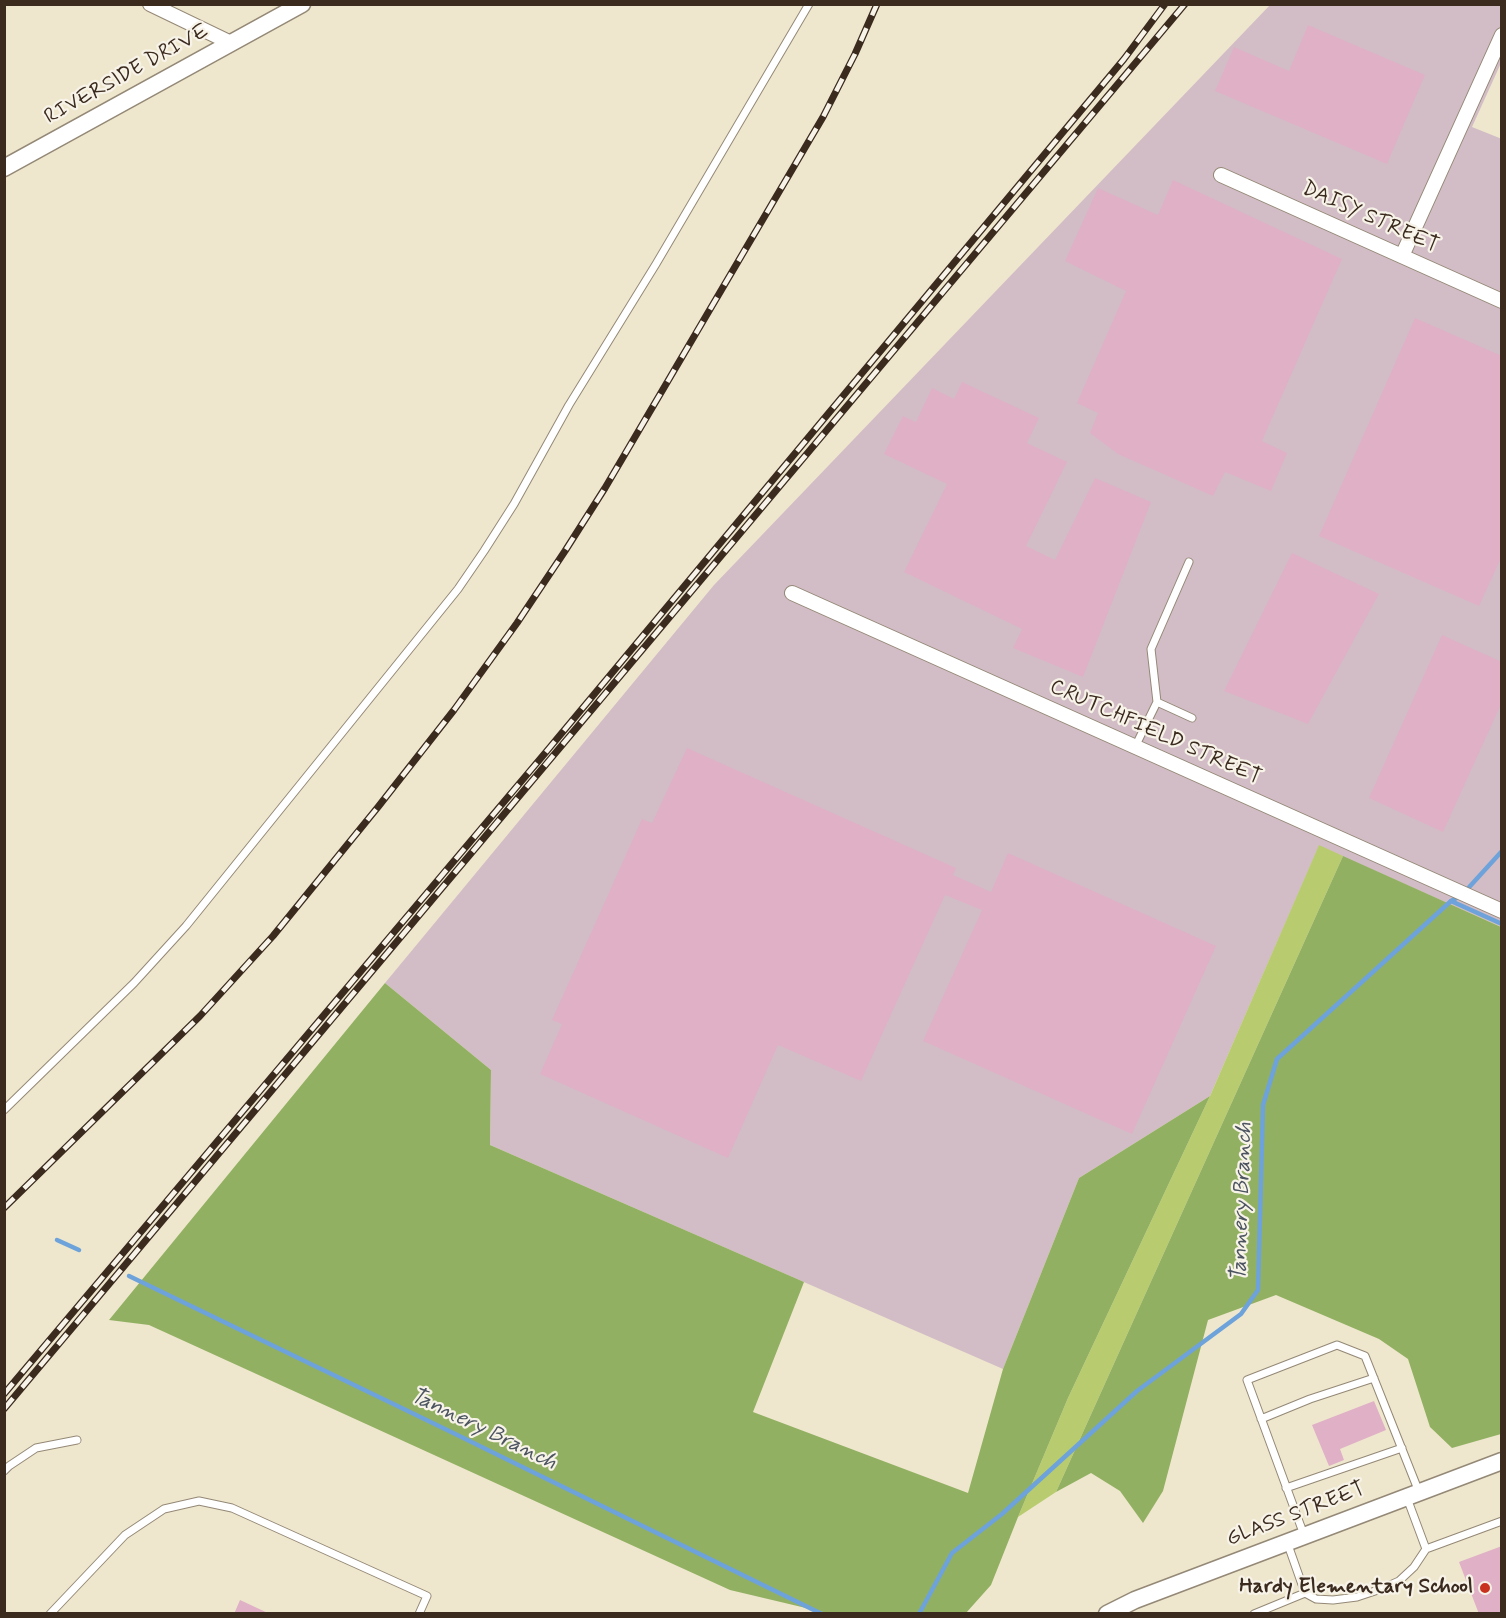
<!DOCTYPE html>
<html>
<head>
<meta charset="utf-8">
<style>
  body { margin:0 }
  #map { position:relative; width:1506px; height:1618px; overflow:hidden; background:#eee7cd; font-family:Mynerve,sans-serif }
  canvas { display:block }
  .frame { position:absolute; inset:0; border:6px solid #3b2a1e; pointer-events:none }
</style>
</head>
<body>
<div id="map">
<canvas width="1506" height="1618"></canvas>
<div class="frame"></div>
</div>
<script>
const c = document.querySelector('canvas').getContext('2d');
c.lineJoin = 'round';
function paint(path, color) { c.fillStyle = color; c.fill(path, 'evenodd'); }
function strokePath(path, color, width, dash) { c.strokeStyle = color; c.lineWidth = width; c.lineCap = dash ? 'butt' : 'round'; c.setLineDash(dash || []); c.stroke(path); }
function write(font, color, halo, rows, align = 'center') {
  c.font = font + ' Mynerve,sans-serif'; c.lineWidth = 4.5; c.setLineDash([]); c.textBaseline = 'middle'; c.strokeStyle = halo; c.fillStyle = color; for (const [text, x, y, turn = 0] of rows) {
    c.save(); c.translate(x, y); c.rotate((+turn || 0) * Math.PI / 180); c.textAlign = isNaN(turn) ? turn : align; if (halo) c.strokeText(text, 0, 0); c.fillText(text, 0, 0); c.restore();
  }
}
const industrial = new Path2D(`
  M1270,5H1501V63L1472,127L1502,139L1501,927L1319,846L1210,1096L1079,1178L1003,1369L490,1145L491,1070L385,983L714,585Z`);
const green = new Path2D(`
  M1319,845L1343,856L1056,1492L1018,1517L1068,1398L1210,1096Z`);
const forest = new Path2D(`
  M1343,856L1501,927V1434L1452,1448L1430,1427L1408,1359L1379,1339L1276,1295L1208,1320L1163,1491L1143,1523L1120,1491L1091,1473L1056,1492Z
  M385,983L491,1070L490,1145L804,1282L753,1412L968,1493L1003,1369L1079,1178L1210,1096L1068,1398L1018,1517L991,1585L966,1613H827L730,1590L149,1325L109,1320Z`);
const stream = new Path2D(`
  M1451,901L1502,924
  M57,1240L79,1250
  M129,1276L445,1429L822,1614
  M919,1614L952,1553L1002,1514L1137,1391L1241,1314L1258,1290L1263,1105L1277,1059L1451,901L1462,895L1502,851`);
const building = new Path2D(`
  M1308,25L1425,75L1387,164L1215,91L1234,47L1289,71Z
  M1173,180L1342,259L1262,441L1287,453L1271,491L1225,472L1213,496L1118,454L1090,433L1098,413L1077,403L1126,291L1065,261L1098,188L1158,215Z
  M1415,318L1502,356V556L1479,606L1319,536Z
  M962,382L1039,418L1027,443L1067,462L1026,546L1055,560L1095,478L1151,502L1083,677L1013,648L1022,629L904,572L947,484L884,454L903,416L916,422L932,388L954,399Z
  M1292,553L1379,594L1308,724L1224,691Z
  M1442,635L1502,662V702L1443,832L1369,798Z
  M687,748L956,868L953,875L991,892L1008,853L1216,946L1132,1134L923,1041L982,910L945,895L861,1081L778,1045L728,1158L540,1074L562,1024L552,1020L642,819L652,823Z
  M1374,1401L1386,1430L1340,1449L1344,1460L1329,1466L1312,1425Z
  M1502,1546V1614H1479L1459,1562Z
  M240,1600L270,1614H234Z`);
const service = new Path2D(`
  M1157,702L1151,649L1189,562
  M1135,747L1157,702L1192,718
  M4,1110L134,983L186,926L458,589L484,551L514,504L569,405L656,264L809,4
  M1261,1419L1310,1399L1374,1378
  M4,1471L9,1466L36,1448L77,1440
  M1286,1488L1402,1448
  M1407,1498L1426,1549
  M1304,1535L1247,1380L1337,1345L1365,1356L1419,1492
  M1287,1542L1305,1593
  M50,1614L125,1535L164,1509L199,1501L232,1508L427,1596L419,1614
  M1254,1614L1305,1593L1316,1599L1333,1600L1357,1597L1381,1589L1399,1581L1414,1567L1426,1549L1502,1521`);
const minor = new Path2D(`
  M150,4L231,43
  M1221,175L1502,301
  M1402,256L1502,35
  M792,593L1502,911`);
const tertiary = new Path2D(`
  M4,168L302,4
  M1107,1614L1135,1600L1502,1461`);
const rail = new Path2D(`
  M4,1208L200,1016L273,936L378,807L454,710L517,623L565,551L605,488L823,117L855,54L877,4
  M4,1394L546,752L1124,59L1165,4
  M4,1409L1185,4`);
const markers = [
  [1485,1588,6,"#c8321e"]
];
const streetNames = [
  ["RIVERSIDE DRIVE",127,75,-29],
  ["DAISY STREET",1370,218,24],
  ["CRUTCHFIELD STREET",1155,733,24],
  ["GLASS STREET",1296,1515,-21]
];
const poiNames = [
  ["Hardy Elementary School",1473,1588]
];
const waterNames = [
  ["Tannery Branch",1243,1202,-88],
  ["Tannery Branch",483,1430,26]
];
paint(industrial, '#d2bdc6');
paint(green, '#b8cc6f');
paint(forest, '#92b062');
strokePath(stream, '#6da3da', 4.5);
paint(building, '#dfb0c6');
strokePath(service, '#948876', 9);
strokePath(minor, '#948876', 16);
strokePath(tertiary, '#948876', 19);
strokePath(service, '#fff', 7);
strokePath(minor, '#fff', 14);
strokePath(tertiary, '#fff', 16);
strokePath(rail, '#3b2a1e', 7);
strokePath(rail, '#f7f3e8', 4.5, [14]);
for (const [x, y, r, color] of markers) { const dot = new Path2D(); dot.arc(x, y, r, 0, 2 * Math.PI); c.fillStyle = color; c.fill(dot); strokePath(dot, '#f7f3e8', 2); }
write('21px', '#3b2a1e', '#f7f3e8', streetNames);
write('bold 21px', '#3b2a1e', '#f7f3e8', poiNames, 'right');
write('italic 22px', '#4c5460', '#f7f3e8', waterNames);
</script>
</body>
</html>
